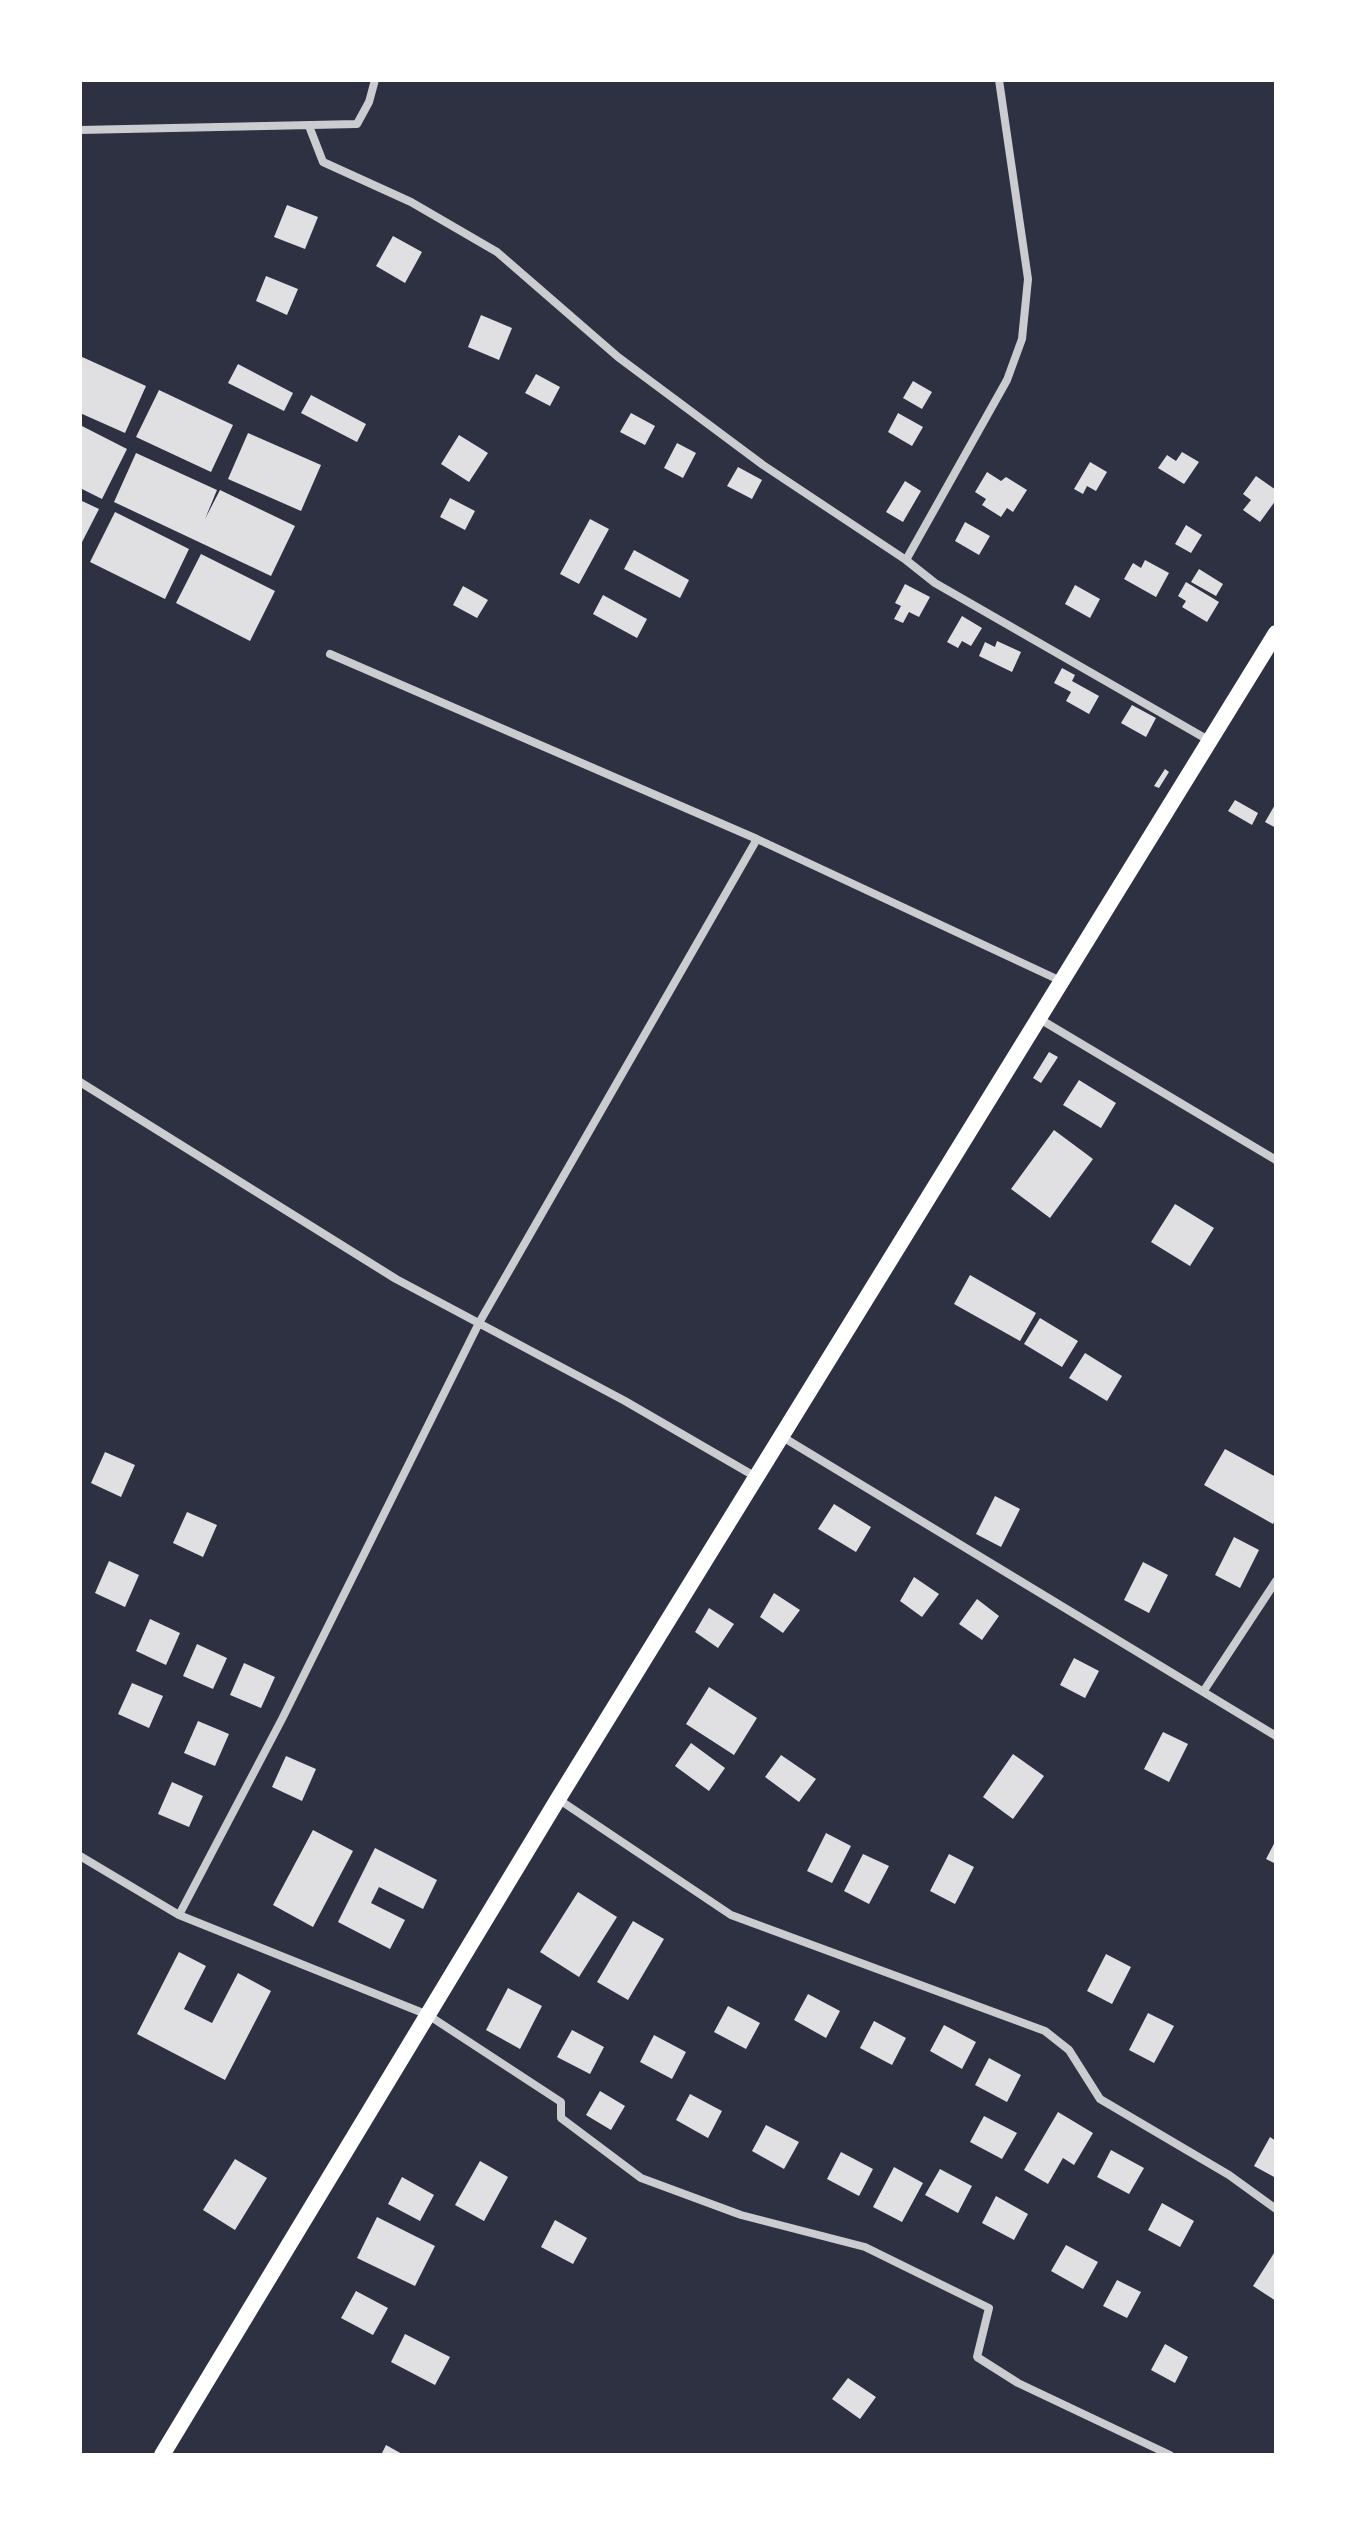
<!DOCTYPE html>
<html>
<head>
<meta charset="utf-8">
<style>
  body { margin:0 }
  #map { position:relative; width:1356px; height:2535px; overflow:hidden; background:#2d3142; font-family:Cabin,sans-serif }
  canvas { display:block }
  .frame { position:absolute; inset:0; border:82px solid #fff; pointer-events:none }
</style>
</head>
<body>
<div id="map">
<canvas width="1356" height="2535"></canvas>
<div class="frame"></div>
</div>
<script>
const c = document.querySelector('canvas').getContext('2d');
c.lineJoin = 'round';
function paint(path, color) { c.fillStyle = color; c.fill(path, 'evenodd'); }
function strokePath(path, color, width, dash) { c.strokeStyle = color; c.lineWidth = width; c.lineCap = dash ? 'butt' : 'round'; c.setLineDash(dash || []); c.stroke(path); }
const building = new Path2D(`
  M287,205L318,217L305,249L274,237Z
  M393,236L422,252L405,283L376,266Z
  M266,276L298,289L287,315L256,301Z
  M481,315L512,328L499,360L468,347Z
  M80,356L146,386L125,433L80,413Z
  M238,364L293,393L284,411L228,383Z
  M536,374L560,387L550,406L525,393Z
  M913,381L932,392L922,409L903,398Z
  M159,390L233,425L211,472L136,437Z
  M311,395L366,424L357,442L301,413Z
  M631,413L655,426L645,445L620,432Z
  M898,413L923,427L912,446L888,432Z
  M80,425L127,449L102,499L80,488Z
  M248,433L321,465L301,511L228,479Z
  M459,435L488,453L469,482L441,464Z
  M677,443L696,453L683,478L664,468Z
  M1182,452L1199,462L1184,484L1158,468L1167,455L1176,461Z
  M136,453L217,490L205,519L220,490L295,526L271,576L114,502Z
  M1090,462L1107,472L1096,491L1087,486L1083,494L1074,489Z
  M738,467L762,480L752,499L727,486Z
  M987,472L1001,481L1006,477L1027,490L1013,512L1007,508L1001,517L982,505L986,499L975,492Z
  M1256,476L1276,490V500L1260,522L1243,510L1251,500L1243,494Z
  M905,481L921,491L903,522L886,512Z
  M450,498L475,511L465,530L440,517Z
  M80,500L99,509L80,546Z
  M115,512L189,549L165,599L90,562Z
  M590,519L609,529L579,584L560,574Z
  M965,522L990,536L979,555L955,541Z
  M1186,525L1202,535L1191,553L1175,544Z
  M634,550L689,580L680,598L624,569Z
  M201,554L275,591L250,641L176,603Z
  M1145,560L1169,573L1156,597L1124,579L1133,563L1141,568Z
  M1199,569L1223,584L1216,596L1191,582Z
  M1186,582L1219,602L1207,622L1182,607L1186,601L1178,596Z
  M905,584L930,597L919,617L909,612L903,623L894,619L901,606L895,603Z
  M1075,585L1100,599L1090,618L1065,604Z
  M463,586L488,600L477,618L453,605Z
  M603,595L647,619L637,638L593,614Z
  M962,616L982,628L971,646L962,641L958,648L947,642Z
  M997,641L1021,652L1012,672L979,656L985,642L995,647Z
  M1062,668L1075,675L1072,681L1099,696L1089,714L1066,701L1071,692L1054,683Z
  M1132,705L1156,718L1146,737L1121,723Z
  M1165,769L1169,772L1159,788L1154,786Z
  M1235,800L1258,813L1252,825L1228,811Z
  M1276,803V828L1265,822Z
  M1049,1052L1058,1057L1041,1083L1033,1078Z
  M1079,1080L1116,1103L1101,1128L1063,1105Z
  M1054,1130L1093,1159L1050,1218L1011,1189Z
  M1175,1204L1214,1228L1190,1266L1151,1242Z
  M970,1275L1036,1313L1020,1341L954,1304Z
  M1040,1318L1078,1341L1062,1367L1024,1344Z
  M1085,1353L1122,1376L1107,1401L1069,1378Z
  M1225,1449L1276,1477V1518L1273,1524L1204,1485Z
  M105,1452L135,1465L121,1497L91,1483Z
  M995,1496L1020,1509L1001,1547L976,1534Z
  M834,1504L871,1527L856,1552L818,1529Z
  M187,1512L217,1525L203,1557L173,1543Z
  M1234,1537L1259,1550L1240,1588L1215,1575Z
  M109,1561L139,1575L125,1607L95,1593Z
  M1143,1562L1168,1575L1149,1613L1124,1600Z
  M914,1577L939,1594L922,1617L900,1601Z
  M774,1593L800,1610L783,1633L760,1617Z
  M977,1599L999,1616L982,1640L959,1624Z
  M709,1608L734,1624L718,1648L695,1632Z
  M150,1619L180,1633L166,1665L136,1651Z
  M197,1644L227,1658L213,1689L183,1676Z
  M1074,1658L1099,1671L1085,1698L1060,1685Z
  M244,1663L275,1677L261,1708L230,1695Z
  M132,1683L163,1696L149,1728L118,1714Z
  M709,1687L757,1718L734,1755L686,1724Z
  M198,1721L229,1734L215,1766L184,1753Z
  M1163,1732L1188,1744L1169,1782L1144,1769Z
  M691,1743L725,1768L709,1791L675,1766Z
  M1013,1754L1044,1776L1013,1819L983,1797Z
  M781,1755L816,1779L799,1802L765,1777Z
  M286,1756L316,1769L302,1801L272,1787Z
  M172,1782L203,1796L189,1827L158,1814Z
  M313,1830L353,1851L313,1927L273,1905Z
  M826,1833L851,1846L832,1883L807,1871Z
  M1276,1840V1864L1266,1859Z
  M375,1848L437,1880L423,1909L379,1887L371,1903L405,1920L390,1949L338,1922Z
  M863,1854L889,1866L869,1904L844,1891Z
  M949,1854L974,1867L955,1904L930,1891Z
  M578,1892L617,1917L579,1977L540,1952Z
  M633,1921L664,1939L628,2000L597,1982Z
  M179,1952L206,1966L184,2009L212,2023L238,1973L271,1991L225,2080L137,2034Z
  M1106,1954L1131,1967L1112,2004L1087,1991Z
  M508,1988L542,2006L520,2049L486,2030Z
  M808,1994L840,2011L826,2038L794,2020Z
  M728,2006L760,2023L746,2049L714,2032Z
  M1148,2013L1174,2026L1154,2063L1129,2050Z
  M874,2021L906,2038L892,2065L860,2048Z
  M944,2025L976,2042L962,2069L930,2051Z
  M572,2030L604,2047L590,2074L557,2057Z
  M654,2035L686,2052L672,2079L640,2062Z
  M989,2058L1021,2075L1007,2102L975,2085Z
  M600,2091L625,2106L611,2130L586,2115Z
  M690,2094L722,2111L708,2138L676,2120Z
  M1058,2112L1093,2133L1074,2165L1063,2158L1048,2184L1024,2170Z
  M984,2116L1017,2133L1002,2159L970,2142Z
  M766,2125L799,2142L784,2169L752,2151Z
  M1270,2137L1276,2141V2178L1254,2166Z
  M1111,2150L1144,2168L1129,2194L1097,2177Z
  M841,2152L873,2169L859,2196L827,2179Z
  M235,2159L267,2178L235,2230L203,2210Z
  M480,2161L508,2177L484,2221L455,2205Z
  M894,2167L923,2183L902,2222L873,2207Z
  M940,2169L972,2186L958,2213L925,2195Z
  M402,2177L434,2195L420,2221L388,2204Z
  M996,2196L1028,2214L1014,2240L982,2223Z
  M1162,2203L1194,2221L1180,2247L1148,2230Z
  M377,2217L435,2246L415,2286L357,2258Z
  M555,2220L587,2238L573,2264L541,2247Z
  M1066,2245L1098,2262L1083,2289L1051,2271Z
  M1276,2250V2301L1253,2286Z
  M1117,2280L1141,2292L1127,2318L1103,2306Z
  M356,2291L388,2308L373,2335L341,2318Z
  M405,2334L450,2357L435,2385L391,2362Z
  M1165,2344L1188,2357L1175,2383L1151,2370Z
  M848,2378L876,2397L860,2419L832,2399Z
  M386,2445L404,2455H381Z`);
const minor = new Path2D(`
  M309,126L323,162L411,202L497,252L618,357L763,465L906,560L935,583L1210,741
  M80,130L357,124L369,102L375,80
  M906,560L1007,380L1022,339L1028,279L999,80
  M330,654L757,839L1061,981
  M1038,1018L1276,1160
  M80,1082L396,1279L625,1401L756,1477
  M781,1436L1276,1736
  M1203,1692L1276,1581
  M558,1799L731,1915L1045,2031L1069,2050L1100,2099L1229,2175L1276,2209
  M80,1856L179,1915L428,2015L561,2102V2118L641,2178L741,2215L865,2247L989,2308L977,2357L1018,2383L1170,2455
  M179,1915L282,1719L479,1323L757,839`);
const trunk = new Path2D(`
  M162,2455L558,1799L1276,633`);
paint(building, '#e0e0e3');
strokePath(minor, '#caccd0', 8);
strokePath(trunk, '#fff', 16);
</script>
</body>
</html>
